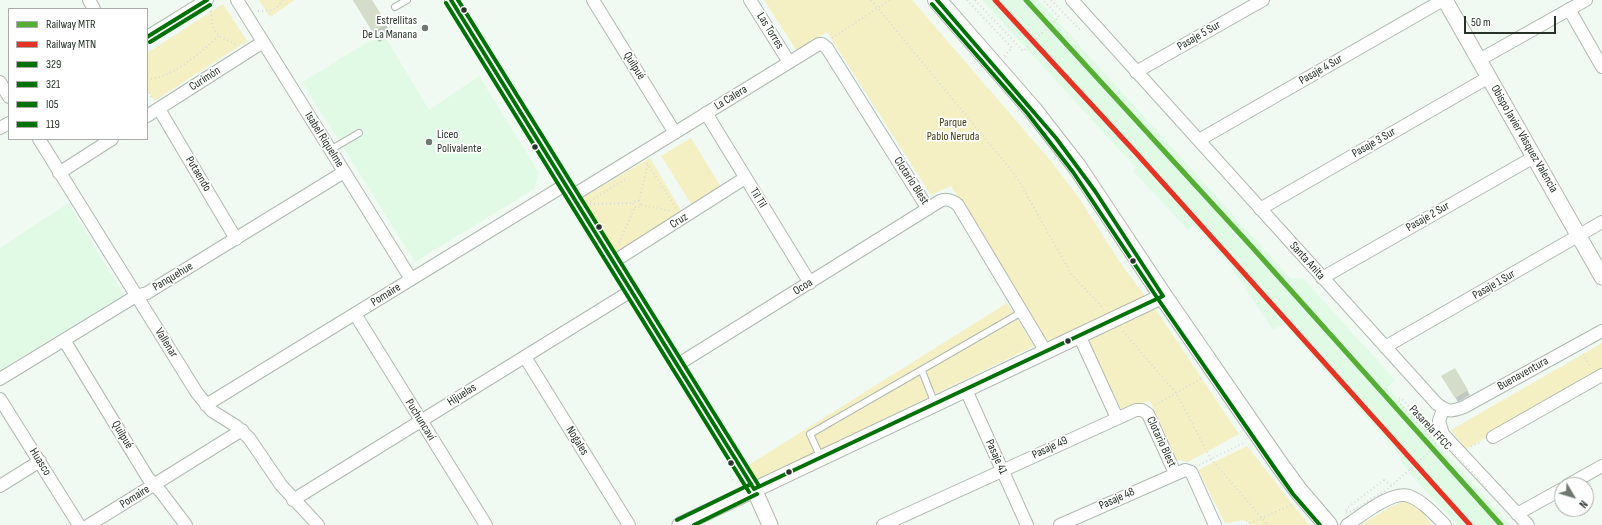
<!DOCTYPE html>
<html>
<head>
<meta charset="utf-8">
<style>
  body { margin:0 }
  #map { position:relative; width:1602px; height:525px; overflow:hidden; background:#f0faf2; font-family:"Sofia Sans Condensed",sans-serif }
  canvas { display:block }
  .legend { position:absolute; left:8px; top:8px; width:140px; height:132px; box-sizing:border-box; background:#fff; border:1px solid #a9ada9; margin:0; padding:5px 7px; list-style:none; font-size:12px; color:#273329 }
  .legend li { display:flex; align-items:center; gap:8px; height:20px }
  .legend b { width:20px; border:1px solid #a9ada9 }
  .north { position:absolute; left:1554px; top:477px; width:40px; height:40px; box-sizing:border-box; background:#fff; border:1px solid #a9ada9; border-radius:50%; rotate:128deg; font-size:11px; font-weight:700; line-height:16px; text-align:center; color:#273329 }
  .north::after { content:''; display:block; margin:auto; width:14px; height:18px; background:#6d796f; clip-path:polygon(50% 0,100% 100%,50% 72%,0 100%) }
  .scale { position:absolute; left:1464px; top:16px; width:92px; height:18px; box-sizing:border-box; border:2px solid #273329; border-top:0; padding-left:5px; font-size:12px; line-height:14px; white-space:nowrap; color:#273329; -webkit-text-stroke:3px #fff; paint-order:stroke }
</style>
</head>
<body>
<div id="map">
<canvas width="1602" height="525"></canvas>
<ul class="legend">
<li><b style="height:5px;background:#56ae35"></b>Railway MTR</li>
<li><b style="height:5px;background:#e63323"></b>Railway MTN</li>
<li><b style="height:5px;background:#007106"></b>329</li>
<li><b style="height:5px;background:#007106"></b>321</li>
<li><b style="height:5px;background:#007106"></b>I05</li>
<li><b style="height:5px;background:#007106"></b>119</li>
</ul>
<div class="north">N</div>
<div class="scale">50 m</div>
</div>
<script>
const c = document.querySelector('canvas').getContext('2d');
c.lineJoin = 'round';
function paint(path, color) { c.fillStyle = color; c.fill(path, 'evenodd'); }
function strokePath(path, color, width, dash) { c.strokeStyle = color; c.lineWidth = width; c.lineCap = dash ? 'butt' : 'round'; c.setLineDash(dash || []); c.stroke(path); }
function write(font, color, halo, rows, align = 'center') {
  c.font = font + ' "Sofia Sans Condensed",sans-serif'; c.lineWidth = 3.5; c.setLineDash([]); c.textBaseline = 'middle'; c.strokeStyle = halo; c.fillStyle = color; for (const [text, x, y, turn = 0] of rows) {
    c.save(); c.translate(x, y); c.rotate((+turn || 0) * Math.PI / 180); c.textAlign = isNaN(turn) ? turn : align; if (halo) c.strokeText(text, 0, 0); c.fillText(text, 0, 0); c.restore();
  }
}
const built = new Path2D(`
  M982,0H1038L1291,279L1303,278L1395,380L1387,387L1510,525H1457L1412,476L1400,460L1402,458L1284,324L1273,330L1229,264L1194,225L1188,230L1133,171L1136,168Z
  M383,33L429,110L479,76L539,173L534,189L415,262L302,82Z
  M68,203L124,295L0,370V248Z`);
const green = new Path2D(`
  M259,0H295L270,17Z
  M764,0H912L1050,160L1079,198L1121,264L1160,316L1239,434L1188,462L1176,459L1150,401L1121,409L1081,327L1047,341L951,186L931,195L827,32L797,51Z
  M223,4L247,41L154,101L147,89V53Z
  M691,138L721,187L692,205L661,156Z
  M650,158L683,214L613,255L580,199Z
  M1007,303L1034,346L756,481L747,466Z
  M1602,343V370L1466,449L1451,430Z
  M1247,446L1309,525H1251L1244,520L1225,523L1198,470Z
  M1405,501L1421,509L1431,525H1360L1392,506Z`);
const shadow = new Path2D(`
  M353,0H371L392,35L379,42Z
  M1455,370L1470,395L1458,402L1443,377Z`);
const building = new Path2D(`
  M353,0H372L387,24L373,32Z
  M1455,368L1468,390L1455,398L1441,376Z`);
const path = new Path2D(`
  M871,0L1016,176L1072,275L1104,309
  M967,0L1012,48L1004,56
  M975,0L1023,51L1059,17L1043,0
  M1051,0L1080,30L1082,29
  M211,11C212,35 217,35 237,45
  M258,11C270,11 277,11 282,0
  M832,38L890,0
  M147,79C171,79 201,52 219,36
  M147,89L153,99
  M647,163L676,208
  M590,201L627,178
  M639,201L636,200L633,203L635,207L638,208L641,205L639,201L648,164
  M590,204L633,203
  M641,205L671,211
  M619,243L635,207
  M1123,331L1176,393L1211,459L1268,525
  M1583,354L1591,368
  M1155,405L1202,378
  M1471,446L1482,442
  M1199,465L1246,442
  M730,476L734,482
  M1384,480L1391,485
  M1246,525L1291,505`);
const service = new Path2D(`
  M395,7L407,0
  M330,150L359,133
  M922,371L935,404
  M821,458L810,434L1022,312`);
const minor = new Path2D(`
  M89,0L94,9
  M237,0L411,279
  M451,0L754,489
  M593,0L675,133
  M750,0L789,62
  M1072,0L1437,404C1448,412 1451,412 1464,407L1602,331
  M1569,9L1602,67
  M147,37L207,0
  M1479,60L1586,0
  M1136,72L1263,0
  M0,82L9,97
  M159,109L236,239
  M706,113L810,283
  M147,116L263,42
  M0,128L9,123
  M39,139L197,393L212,411L236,426L249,438L281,485L318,525
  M1199,140L1443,0
  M59,173L112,139
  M572,196L819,44H822L827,48L928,209
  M1260,209L1489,77
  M613,262L745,178
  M1322,278L1534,157
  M355,314L486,525
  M1079,335L1117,418
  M64,340L148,478L161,492L186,525
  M1385,347L1602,222
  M525,357L629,525
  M677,365L940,201C947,198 952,200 958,205L1046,352
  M0,379L136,296L147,293L344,172
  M966,390L1027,525
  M0,399L79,525
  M206,405L565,185
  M1443,409L1439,421L1443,434L1528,525
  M1493,437L1602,375
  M1568,485L1602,466
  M0,486L40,461
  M293,500L631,291
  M1517,514L1562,489
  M89,525L242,430
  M883,525L1136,410H1142L1148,414L1175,473
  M1060,525L1185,470L1191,472L1193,476L1215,525
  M1347,525C1361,516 1392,490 1409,496C1423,501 1435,515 1445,525`);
const tertiary = new Path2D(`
  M1445,0L1602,277
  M754,489L770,525
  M680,525L1163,296`);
const secondary = new Path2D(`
  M937,0L1033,110L1078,168L1163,296L1279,464L1298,490L1328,525`);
const pathBridge = new Path2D(`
  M1384,480L1347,508L1345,512H1350L1388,489L1437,445L1400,404L1398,399L1401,398L1487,488`);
const bus1 = new Path2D(`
  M451,0L754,489L1163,296L1095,191L1056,138L937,0
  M147,37L207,0`);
const bus2 = new Path2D(`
  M446,3L749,492
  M150,42L210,5
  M694,525L757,494`);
const bus3 = new Path2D(`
  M458,0L759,486
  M677,520L751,484`);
const bus4 = new Path2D(`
  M932,4L1028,114L1073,172L1158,299L1274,467L1293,494L1320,525`);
const rail1 = new Path2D(`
  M1026,0L1252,247L1501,525`);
const rail2 = new Path2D(`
  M995,0L1137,154L1470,525`);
const markers = [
  [464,10,3.5,"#273329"],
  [425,28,4,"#6d796f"],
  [429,142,4,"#6d796f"],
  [535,147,3.5,"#273329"],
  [599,227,3.5,"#273329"],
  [1133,261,3.5,"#273329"],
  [1068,341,3.5,"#273329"],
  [731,463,3.5,"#273329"],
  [789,472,3.5,"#273329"]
];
const poiNames = [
  ["Estrellitas",417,21],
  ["De La Manana",417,35],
  ["Liceo",437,135,"left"],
  ["Polivalente",437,149,"left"]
];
const streetNames = [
  ["Las Torres",770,31,58],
  ["Pasaje 5 Sur",1199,36,-30],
  ["Quilpué",634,66,58],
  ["Pasaje 4 Sur",1321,70,-30],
  ["Curimón",205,79,-33],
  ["La Calera",731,98,-32],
  ["Obispo Javier Vásquez Valencia",1524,139,60],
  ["Isabel Riquelme",324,140,58],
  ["Pasaje 3 Sur",1374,143,-30],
  ["Putaendo",198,174,59],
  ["Clotario Blest",911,181,57],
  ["Til Til",758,198,58],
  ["Pasaje 2 Sur",1428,217,-30],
  ["Cruz",679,221,-32],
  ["Santa Anita",1307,261,48],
  ["Panquehue",173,277,-31],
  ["Pasaje 1 Sur",1494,285,-30],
  ["Ocoa",803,287,-32],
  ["Pomaire",386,295,-32],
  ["Vallenar",166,343,58],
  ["Buenaventura",1523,374,-29],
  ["Hijuelas",462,395,-32],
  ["Puchuncaví",420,420,58],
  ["Pasarela FFCC",1430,428,47],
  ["Quilpué",122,435,59],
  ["Nogales",577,441,58],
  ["Clotario Blest",1161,442,65],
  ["Pasaje 49",1050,448,-25],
  ["Pasaje 41",996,457,66],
  ["Huasco",40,462,58],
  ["Pomaire",135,497,-32],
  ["Pasaje 48",1117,499,-24]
];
const parkNames = [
  ["Parque",953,123],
  ["Pablo Neruda",953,137]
];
paint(built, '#e1fae5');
paint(green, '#f4f0c3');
paint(shadow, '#0003');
paint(building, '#d3ddca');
strokePath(service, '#b0bab2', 8);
strokePath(minor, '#b0bab2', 14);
strokePath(tertiary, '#b0bab2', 17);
strokePath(secondary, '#b0bab2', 20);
strokePath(path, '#d9dcd9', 2, [1, 3]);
strokePath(service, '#fdfefd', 6);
strokePath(minor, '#fdfefd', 12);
strokePath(tertiary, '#fdfefd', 15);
strokePath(secondary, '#fdfefd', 18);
strokePath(pathBridge, '#d9dcd9', 2, [1, 3]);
strokePath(bus1, '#007106', 4);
strokePath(bus2, '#007106', 4);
strokePath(bus3, '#007106', 4);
strokePath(bus4, '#007106', 4);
strokePath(rail1, '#56ae35', 5);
strokePath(rail2, '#e63323', 5);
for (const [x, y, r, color] of markers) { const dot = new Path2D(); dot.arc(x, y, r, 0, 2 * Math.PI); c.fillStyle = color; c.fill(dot); strokePath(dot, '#fff', 1.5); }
write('12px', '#273329', '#fff', poiNames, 'right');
write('12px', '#273329', '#fff', streetNames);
write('12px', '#47401a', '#fff', parkNames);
</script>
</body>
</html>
